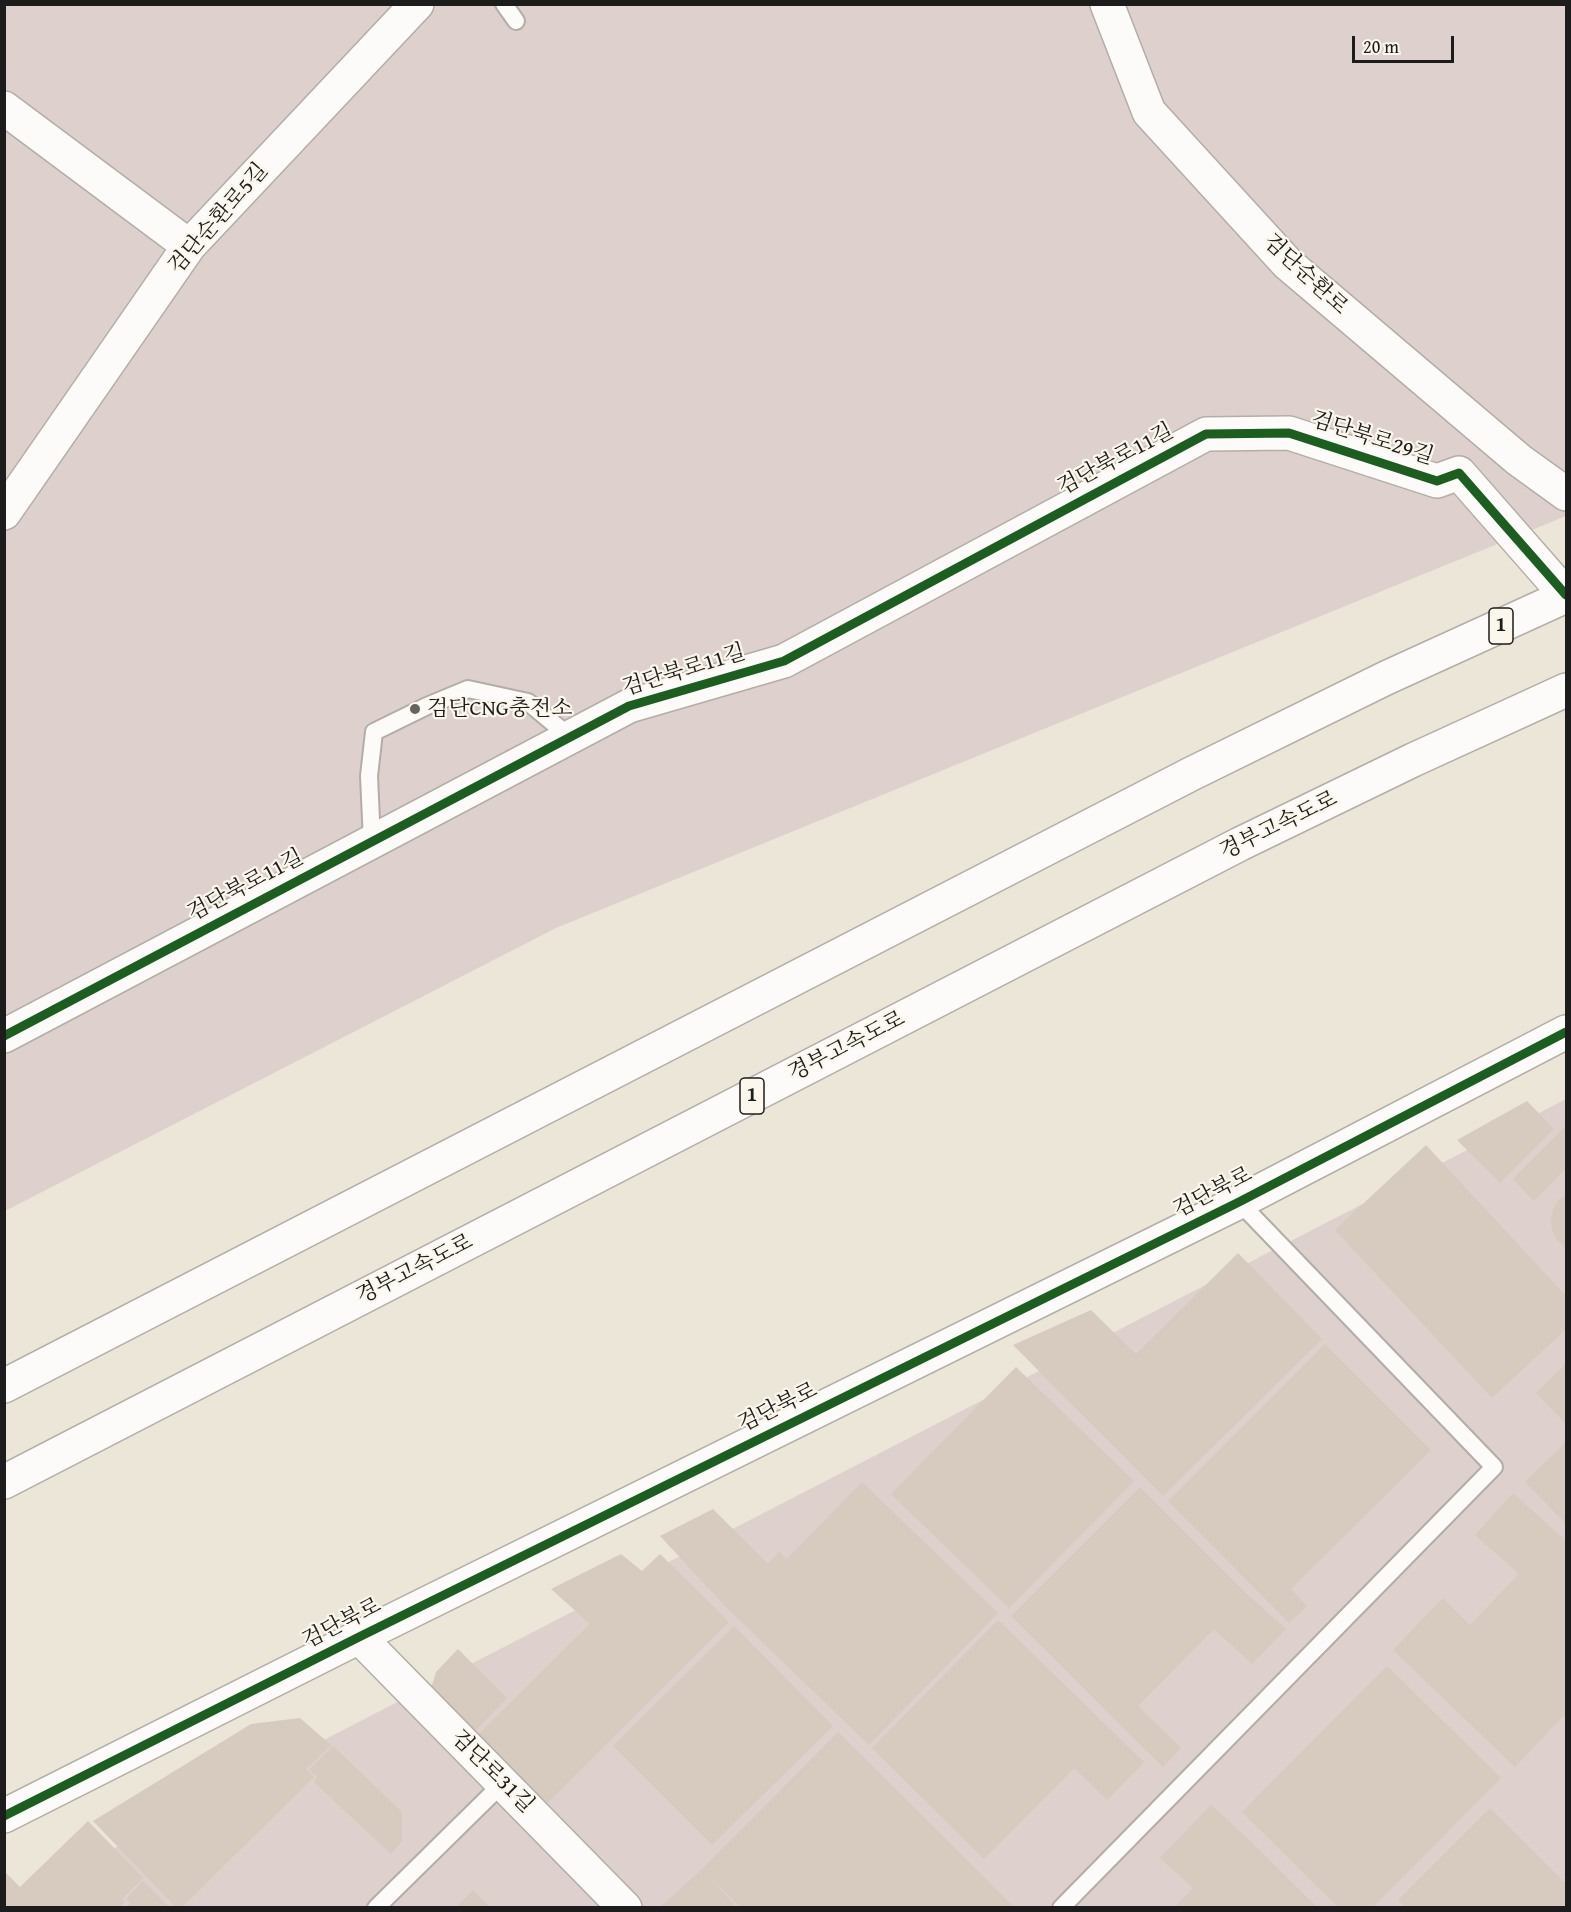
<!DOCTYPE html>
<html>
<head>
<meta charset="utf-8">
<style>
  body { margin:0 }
  #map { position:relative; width:1571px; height:1912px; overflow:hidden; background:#ece6d9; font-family:"Gentium Book Plus",serif }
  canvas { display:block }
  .frame { position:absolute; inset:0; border:6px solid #1c1c1c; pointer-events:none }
  .scale { position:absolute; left:1352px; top:36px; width:102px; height:27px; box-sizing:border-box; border:3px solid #1c1c1c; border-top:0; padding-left:8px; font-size:18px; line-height:21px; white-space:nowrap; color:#1c1c1c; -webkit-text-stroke:4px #fbf7ec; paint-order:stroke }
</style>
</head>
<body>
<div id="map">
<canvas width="1571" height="1912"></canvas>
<div class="frame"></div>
<div class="scale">20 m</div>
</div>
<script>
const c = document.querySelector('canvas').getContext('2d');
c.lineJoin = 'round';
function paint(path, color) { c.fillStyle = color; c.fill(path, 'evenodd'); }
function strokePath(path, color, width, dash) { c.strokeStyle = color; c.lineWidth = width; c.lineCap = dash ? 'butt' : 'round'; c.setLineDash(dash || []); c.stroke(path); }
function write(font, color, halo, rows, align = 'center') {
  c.font = font + ' "Gentium Book Plus","Noto Serif KR",serif'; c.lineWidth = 4.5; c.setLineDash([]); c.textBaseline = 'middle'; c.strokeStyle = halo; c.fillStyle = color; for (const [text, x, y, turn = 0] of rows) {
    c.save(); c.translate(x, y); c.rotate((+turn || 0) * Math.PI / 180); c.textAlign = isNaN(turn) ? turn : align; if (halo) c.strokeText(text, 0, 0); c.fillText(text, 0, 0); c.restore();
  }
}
const industrial = new Path2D(`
  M5,5H1566V516L556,928L5,1211Z
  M1566,1099V1907L5,1908L4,1905Z`);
const building = new Path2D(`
  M1527,1101L1554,1129L1500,1183L1457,1140Z
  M1566,1126V1168L1534,1201L1513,1179Z
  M1426,1145L1566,1296V1329L1492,1398L1335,1230Z
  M1566,1194V1249L1557,1240L1552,1230L1551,1219L1553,1209L1558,1200Z
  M1238,1253L1322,1339L1163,1496L1013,1345L1091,1310L1136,1354Z
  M1325,1344L1431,1450L1291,1589L1307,1606L1289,1623L1168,1501Z
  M1566,1363V1424L1536,1393Z
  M1016,1367L1134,1481L1009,1608L891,1494Z
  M1566,1442V1524L1525,1482Z
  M862,1482L998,1613L869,1745L726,1607L660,1536L713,1509L768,1564L779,1552L787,1559Z
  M1140,1487L1248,1595L1286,1629L1252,1664L1214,1629L1138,1706L1181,1748L1163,1767L1011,1616Z
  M1513,1493L1566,1541V1713L1515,1767L1393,1650L1443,1598L1470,1625L1519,1574L1475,1535Z
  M621,1554L642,1571L660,1554L729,1622L547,1803L478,1735L590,1624L551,1589Z
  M998,1620L1144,1762L1107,1800L1074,1768L984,1859L872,1748Z
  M734,1626L833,1726L712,1845L613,1746Z
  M458,1649L507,1698L475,1731L431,1689L436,1672Z
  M1387,1666L1501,1778L1372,1908H1339L1242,1812Z
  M300,1718L331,1745L306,1769L314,1777L181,1908H176L170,1901L93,1821L251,1724Z
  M838,1732L1015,1908H741L711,1878L737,1908H659L702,1869Z
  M333,1746L402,1812V1841L391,1854L314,1782L317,1777L309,1770Z
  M1211,1805L1244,1835L1318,1908H1174L1193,1888L1160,1858Z
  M1490,1808L1566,1884V1908H1406L1398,1900Z
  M88,1821L143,1878L122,1899L125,1902L119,1908H4V1871L20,1887Z
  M143,1881L170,1908H126L130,1903L126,1899Z
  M473,1890L491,1908H455Z`);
const lane = new Path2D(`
  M504,4L516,21
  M372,842L369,776L374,732L427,706L468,689L528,702L570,737
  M376,1908L503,1783
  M1061,1908L1494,1467L1239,1202`);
const street = new Path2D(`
  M4,108L189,246
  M4,513L189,246L417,4
  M4,1036L629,706L784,661L1206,434L1289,433L1437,481L1459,473L1566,595
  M4,1816L359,1637L1239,1202L1566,1032`);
const secondary = new Path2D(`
  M1107,4L1149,112L1288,264L1519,460L1566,494
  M359,1637L625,1908`);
const highway = new Path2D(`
  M4,1386L1191,774L1386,678L1566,596
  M4,1482L1240,844L1413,760L1566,690`);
const cycleway = new Path2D(`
  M4,1036L629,706L784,661L1206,434L1289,433L1437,481L1459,473L1566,595
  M4,1816L359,1637L1239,1202L1566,1032`);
const markers = [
  [415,709,6,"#65635e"]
];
const shields = [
  [1501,626,24],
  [752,1096,24]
];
const shieldNames = [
  ["1",1501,626],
  ["1",752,1096]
];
const streetNames = [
  ["검단순환로5길",219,219,-49],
  ["검단순환로",1305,275,43],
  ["검단북로29길",1372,439,18],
  ["검단북로11길",1116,460,-28],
  ["검단북로11길",684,671,-17],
  ["경부고속도로",1279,826,-26],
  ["검단북로11길",246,886,-28],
  ["경부고속도로",847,1047,-27],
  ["검단북로",1213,1193,-27],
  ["경부고속도로",415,1270,-27],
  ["검단북로",778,1408,-26],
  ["검단북로",342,1624,-27],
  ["검단로31길",492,1772,45]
];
const poiNames = [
  ["검단CNG충전소",427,709]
];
paint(industrial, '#ded0cc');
paint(building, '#d7cabe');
strokePath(lane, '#b2aea6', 20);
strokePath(street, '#b2aea6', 36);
strokePath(secondary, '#b2aea6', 36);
strokePath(highway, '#b2aea6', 36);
strokePath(lane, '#fcfbf9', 16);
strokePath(street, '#fcfbf9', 33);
strokePath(secondary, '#fcfbf9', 33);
strokePath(highway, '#fcfbf9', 33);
strokePath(cycleway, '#1b5e20', 9);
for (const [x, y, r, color] of markers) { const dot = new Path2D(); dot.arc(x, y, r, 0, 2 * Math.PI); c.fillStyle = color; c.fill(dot); strokePath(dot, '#fbf7ec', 2); }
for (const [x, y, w] of shields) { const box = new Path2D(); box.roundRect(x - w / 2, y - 18, w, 36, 4.5); c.fillStyle = '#fbf7ec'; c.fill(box); strokePath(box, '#1c1c1c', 1.5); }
write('bold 21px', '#1c1c1c', null, shieldNames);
write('22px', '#1c1c1c', '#fbf7ec', streetNames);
write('22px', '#1c1c1c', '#fbf7ec', poiNames, 'left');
</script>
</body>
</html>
